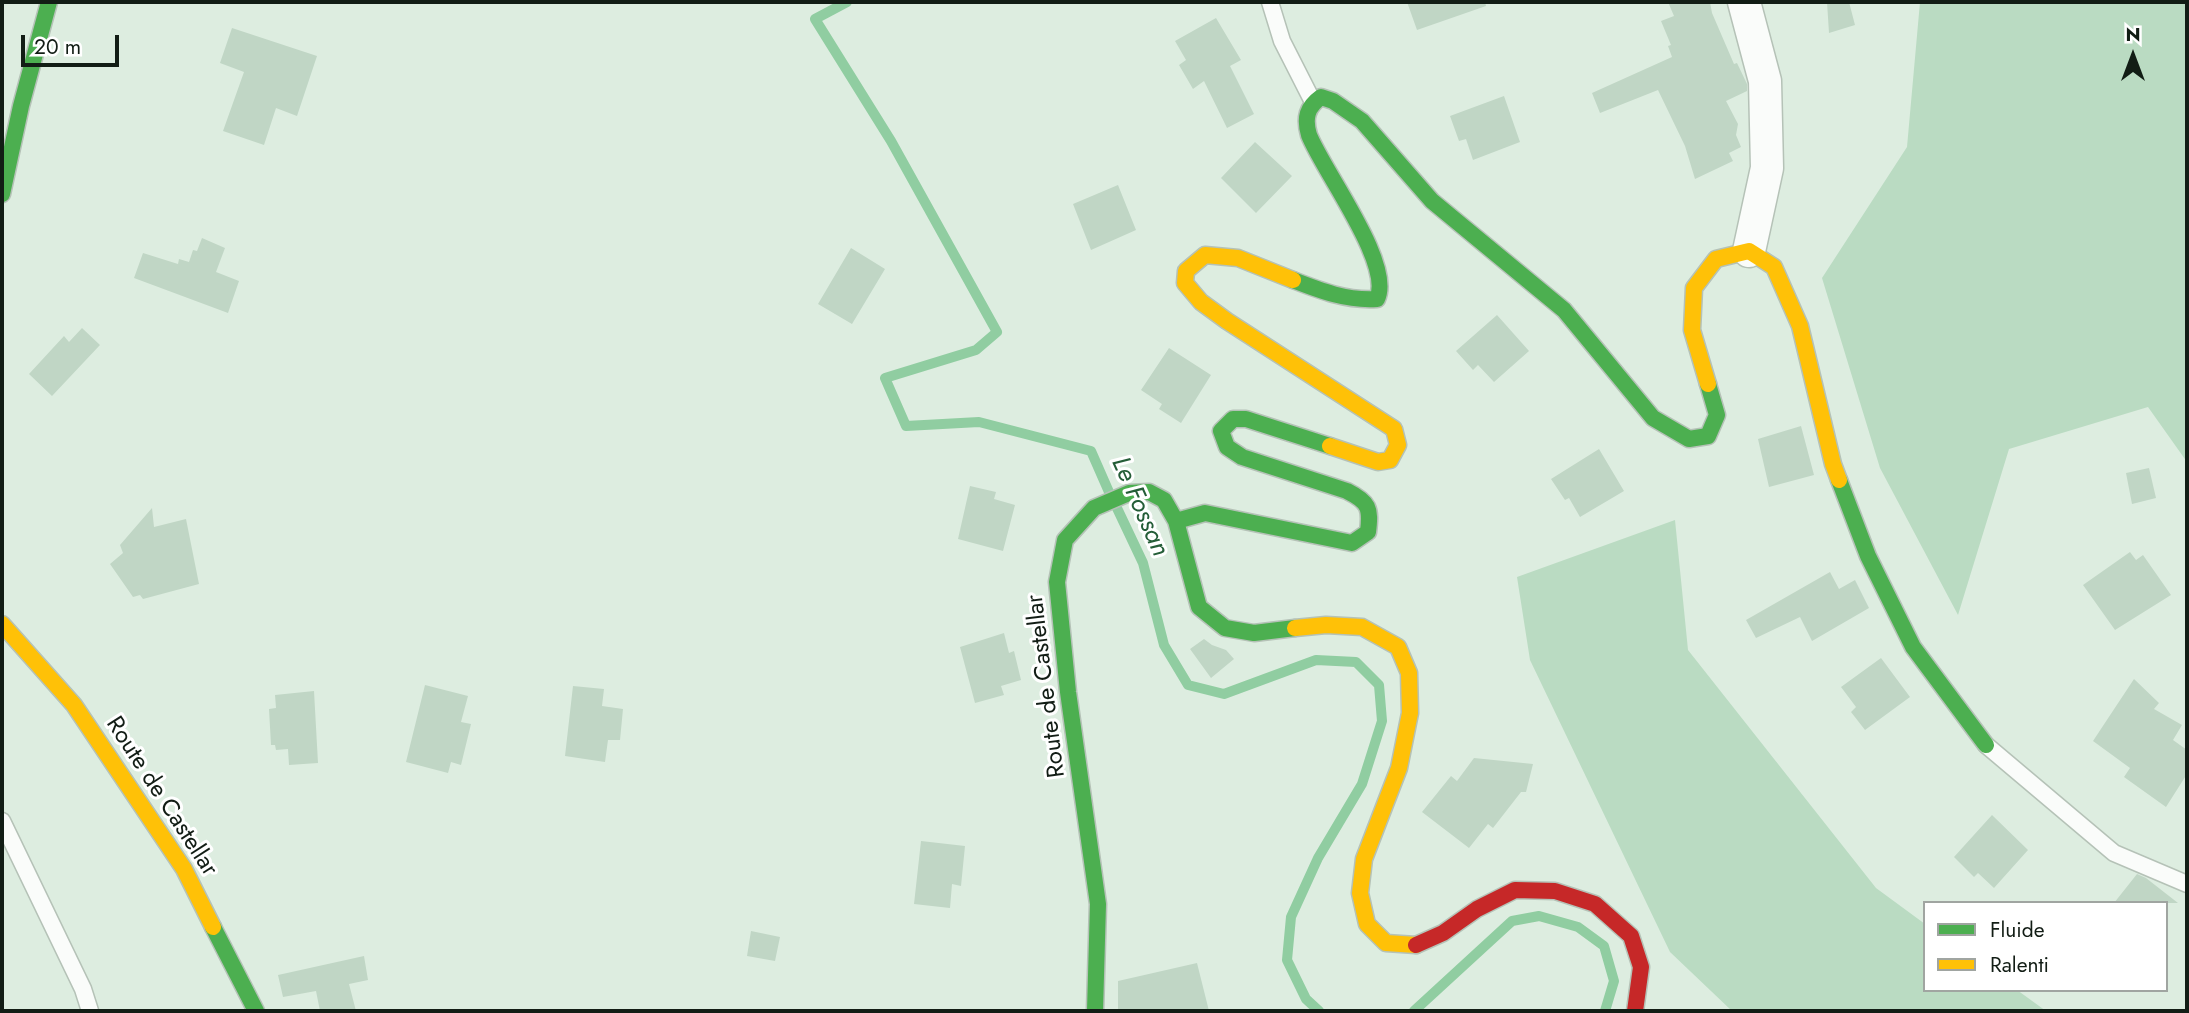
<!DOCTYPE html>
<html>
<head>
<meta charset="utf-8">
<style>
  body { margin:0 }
  #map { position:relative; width:2189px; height:1013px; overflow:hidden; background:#ddede0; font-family:Jost,sans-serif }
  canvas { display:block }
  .frame { position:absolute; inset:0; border:4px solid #121d15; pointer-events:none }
  .legend { position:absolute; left:1923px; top:901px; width:245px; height:91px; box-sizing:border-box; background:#fff; border:2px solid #a0a5a1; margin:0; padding:9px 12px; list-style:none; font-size:21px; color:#121d15 }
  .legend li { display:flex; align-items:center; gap:14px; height:35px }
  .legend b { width:35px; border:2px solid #a0a5a1 }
  .north { position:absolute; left:2098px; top:21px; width:70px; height:70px; -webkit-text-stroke:5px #fff; paint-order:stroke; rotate:0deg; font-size:19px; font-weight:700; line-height:28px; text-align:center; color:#121d15 }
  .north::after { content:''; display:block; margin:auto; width:24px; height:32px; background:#121d15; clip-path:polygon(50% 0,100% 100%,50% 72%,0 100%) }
  .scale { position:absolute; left:21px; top:35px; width:98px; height:32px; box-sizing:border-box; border:4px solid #121d15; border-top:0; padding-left:9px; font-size:21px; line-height:24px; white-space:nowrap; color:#121d15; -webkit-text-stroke:5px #fff; paint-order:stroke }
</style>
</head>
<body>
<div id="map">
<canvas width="2189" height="1013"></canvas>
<div class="frame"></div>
<ul class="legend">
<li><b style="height:9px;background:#4caf50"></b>Fluide</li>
<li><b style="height:9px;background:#ffc107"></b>Ralenti</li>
</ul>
<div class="north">N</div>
<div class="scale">20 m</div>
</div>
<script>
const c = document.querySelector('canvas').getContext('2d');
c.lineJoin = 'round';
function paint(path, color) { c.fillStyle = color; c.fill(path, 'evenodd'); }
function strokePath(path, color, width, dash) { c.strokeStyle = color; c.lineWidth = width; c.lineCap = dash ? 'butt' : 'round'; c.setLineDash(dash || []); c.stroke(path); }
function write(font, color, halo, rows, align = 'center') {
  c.font = font + ' Jost,sans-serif'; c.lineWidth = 6; c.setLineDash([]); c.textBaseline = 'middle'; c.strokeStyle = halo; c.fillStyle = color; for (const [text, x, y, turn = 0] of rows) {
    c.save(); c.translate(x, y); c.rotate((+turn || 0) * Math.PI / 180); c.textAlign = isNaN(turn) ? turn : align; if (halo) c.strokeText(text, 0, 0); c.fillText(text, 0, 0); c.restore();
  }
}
const green = new Path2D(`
  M1920,2H2187V462L2148,407L2009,449L1958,615L1880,468L1822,278L1907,147Z
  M1675,520L1688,650L1876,888L1925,924V990H2017L2046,1011H1732L1670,952L1530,660L1517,577Z`);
const stream = new Path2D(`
  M847,2L815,19L891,141L997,332L976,350L885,378L906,426L979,422L1091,451L1109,492
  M1116,506L1143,563L1164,645L1188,685L1224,694L1316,660L1356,662L1379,685L1382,721L1362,784L1318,858L1291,917L1287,960L1306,999L1319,1011
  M1414,1011L1512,921L1539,916L1578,927L1604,946L1614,981L1605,1011`);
const building = new Path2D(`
  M1407,2H1485L1486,6L1417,30Z
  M1668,2H1710L1712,13L1734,64L1737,63L1747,84V91L1726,101L1738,124L1736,135L1741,147L1729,153L1733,161L1695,179L1685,146L1658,90L1600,113L1592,93L1672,57L1668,46L1671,45L1661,21L1674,16Z
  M1827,2H1849L1855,25L1829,33Z
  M1216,18L1241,60L1230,66L1254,114L1227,128L1204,81L1193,89L1179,65L1186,60L1175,41Z
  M232,28L317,56L297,116L276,108L264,145L223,131L244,72L220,63Z
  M1504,96L1520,142L1473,160L1466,139L1459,141L1450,116Z
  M1255,142L1292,176L1256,213L1221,178Z
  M1118,185L1136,230L1091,250L1073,204Z
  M202,238L225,248L216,272L239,281L228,313L134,278L143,253L178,264L179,259L189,262L193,250L197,251Z
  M851,248L885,269L852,324L818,304Z
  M1497,315L1529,351L1494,382L1478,365L1473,370L1456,351Z
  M82,328L100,345L52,396L29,374L64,336L69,342Z
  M1169,348L1211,375L1181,423L1159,409L1162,404L1141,390Z
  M1801,426L1814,475L1769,487L1758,439Z
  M1599,449L1624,491L1580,517L1569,498L1565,500L1551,479Z
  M2149,468L2156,498L2132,504L2126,473Z
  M970,486L996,492L994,499L1015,505L1003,551L958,539Z
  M152,508L154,527L186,519L199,584L143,599L140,595L133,597L110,564L123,553L120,545Z
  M2130,552L2136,560L2143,555L2171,595L2115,630L2083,585Z
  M1830,572L1839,589L1855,580L1869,608L1812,641L1800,617L1756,638L1746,620Z
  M1004,633L1009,653L1014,651L1021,680L1001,686L1004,695L975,703L960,647Z
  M1204,639L1212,645L1226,650L1234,659L1211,678L1190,649Z
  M1881,658L1910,697L1865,730L1851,712L1856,707L1841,687Z
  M2134,679L2159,703L2154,709L2182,725L2173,740L2187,750V774L2166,807L2124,777L2130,768L2093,741Z
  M425,685L468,696L461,722L471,724L461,765L451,762L448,773L406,762Z
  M573,686L604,689L602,706L623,709L620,740H608L605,762L565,756Z
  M314,691L318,763L289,765L288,749L276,750L275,745H271L269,709L276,708L275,695Z
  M1474,758L1533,764L1526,792H1521L1493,828L1488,824L1469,848L1422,812L1451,776L1457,781Z
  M1992,815L2028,850L1994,888L1978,873L1974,877L1954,857Z
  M921,841L965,846L961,886L952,884L950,908L914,904Z
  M2137,874L2146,878L2178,903H2114Z
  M751,931L780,937L775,961L747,956Z
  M364,956L368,980L349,984L356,1011H320L316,991L283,997L278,975Z
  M1197,963L1209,1011H1118V981Z`);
const lane = new Path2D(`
  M1270,2L1282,41L1313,102
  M1986,745L2114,853L2187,884
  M2,821L83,989L90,1011`);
const street = new Path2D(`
  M1744,2L1765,81L1767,168L1749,251`);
const fast = new Path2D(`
  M2,194L21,106L49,2
  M1293,280C1321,291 1347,301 1377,299C1394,264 1323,171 1309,135C1304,118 1307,107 1321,97L1333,101L1362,121L1432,201L1564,310L1653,418L1689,439L1708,436L1717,415L1708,384
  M1839,480L1868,556L1913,647L1986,745
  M1176,521L1205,513L1352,543L1368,532C1371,508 1369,502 1347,491L1242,457L1227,447L1221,431L1233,419H1246L1330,446
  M213,927L256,1011
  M1095,1011L1098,904L1068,692L1057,582L1065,540L1094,508L1129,493L1149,492L1164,500L1176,521L1199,607L1225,628L1254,633L1295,628`);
const slow = new Path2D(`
  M1293,280L1238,258L1205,255L1186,271L1185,283L1201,302L1227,321L1394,429L1398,445L1390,460L1378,462L1330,446
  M1708,384L1692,330L1694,288L1716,259L1749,251L1774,267L1800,326L1833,464L1839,480
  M2,624L74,705L184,869L213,927
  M1295,628L1326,625L1362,627L1398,647L1409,673L1410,713L1399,768L1364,859L1360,893L1367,924L1386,943L1416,945`);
const jam = new Path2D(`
  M1416,945L1443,933L1477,909L1515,890L1555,891L1595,904L1631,936L1641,967L1635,1011`);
const streetNames = [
  ["Route de Castellar",1047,686,-97],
  ["Route de Castellar",161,797,57]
];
const waterNames = [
  ["Le Fossan",1139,507,66]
];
paint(green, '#badbc2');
strokePath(stream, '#90cda1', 10);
paint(building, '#c0d6c5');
strokePath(lane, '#b5c2b7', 19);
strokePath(street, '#b5c2b7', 35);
strokePath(fast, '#b5c2b7', 19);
strokePath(slow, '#b5c2b7', 19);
strokePath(jam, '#b5c2b7', 19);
strokePath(lane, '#fafcfa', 16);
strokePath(street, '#fafcfa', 32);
strokePath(fast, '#4caf50', 16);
strokePath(slow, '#ffc107', 16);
strokePath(jam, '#c62828', 16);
write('24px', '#121d15', '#fff', streetNames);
write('italic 26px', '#245d37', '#fff', waterNames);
</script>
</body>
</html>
